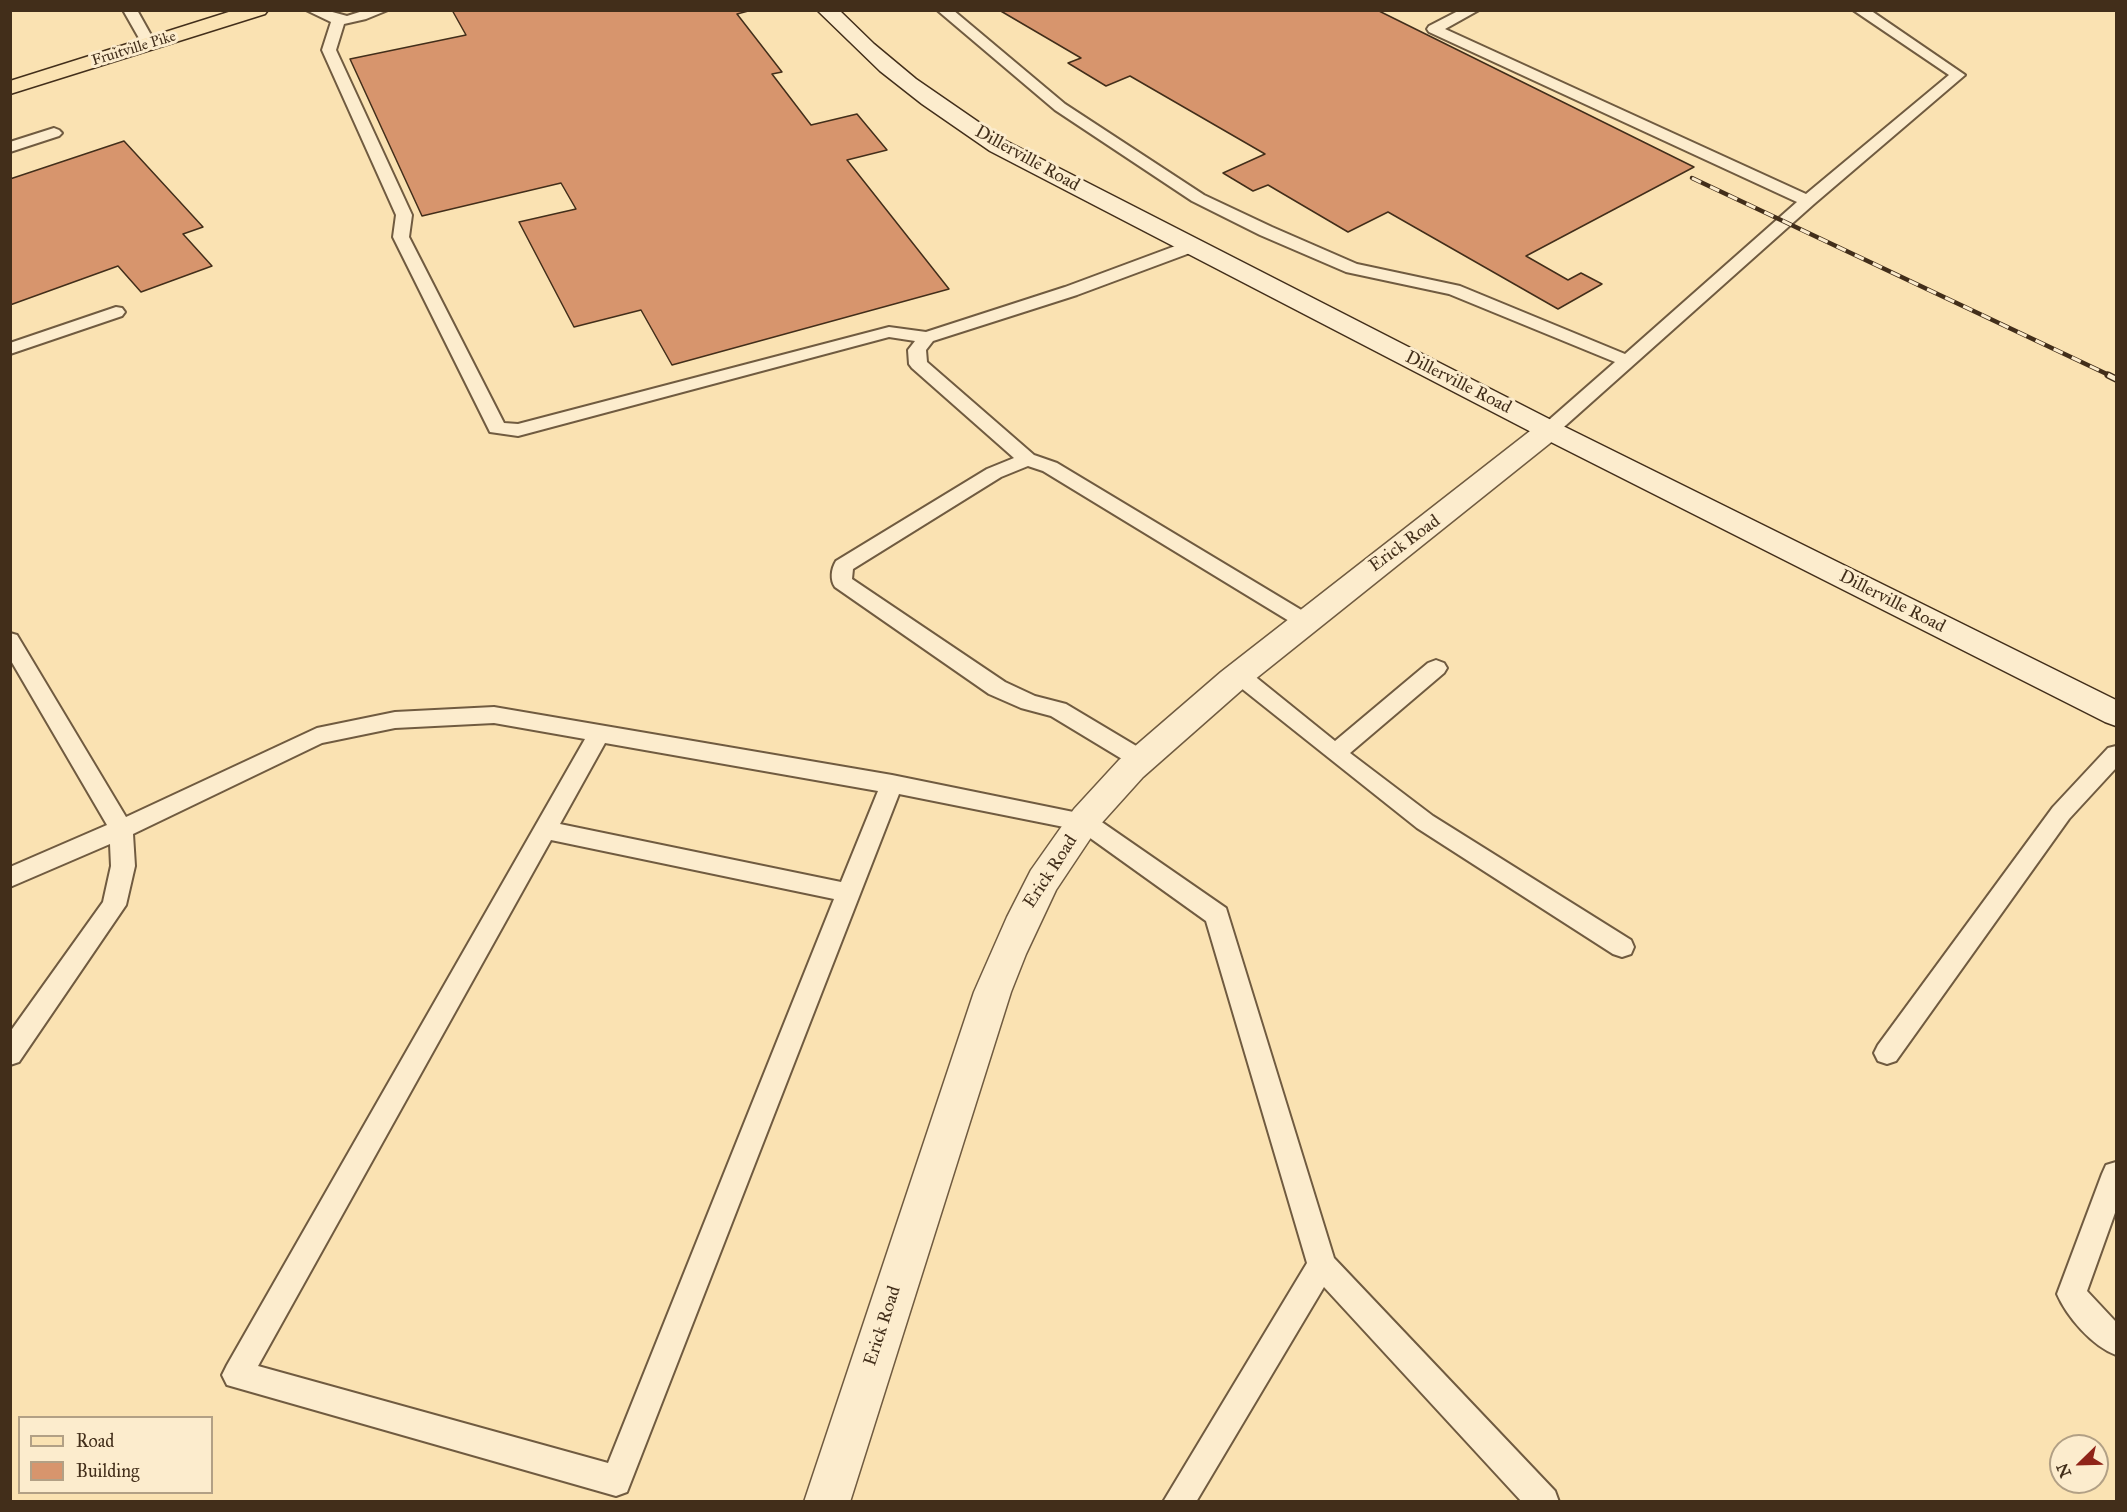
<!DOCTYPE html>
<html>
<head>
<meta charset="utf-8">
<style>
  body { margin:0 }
  #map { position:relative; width:2127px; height:1512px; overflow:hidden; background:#fae2b2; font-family:"IM FELL Great Primer",serif }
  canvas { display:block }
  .frame { position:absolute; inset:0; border:12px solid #422e1a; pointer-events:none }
  .legend { position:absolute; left:18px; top:1416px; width:195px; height:78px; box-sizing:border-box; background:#fceccd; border:2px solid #b2a085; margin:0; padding:8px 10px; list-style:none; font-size:18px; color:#422e1a }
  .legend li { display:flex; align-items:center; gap:12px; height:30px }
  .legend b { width:30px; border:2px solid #b2a085 }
  .north { position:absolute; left:2049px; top:1434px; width:60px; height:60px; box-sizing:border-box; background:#fceccd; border:2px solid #b2a085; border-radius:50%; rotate:247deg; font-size:16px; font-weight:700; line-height:24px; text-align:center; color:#422e1a }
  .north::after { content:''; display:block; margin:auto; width:21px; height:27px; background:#8f2418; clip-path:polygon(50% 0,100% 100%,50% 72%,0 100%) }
</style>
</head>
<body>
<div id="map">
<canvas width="2127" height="1512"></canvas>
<div class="frame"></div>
<ul class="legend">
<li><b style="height:8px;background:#fae2b2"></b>Road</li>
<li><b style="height:16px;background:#d7956d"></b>Building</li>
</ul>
<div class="north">N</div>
</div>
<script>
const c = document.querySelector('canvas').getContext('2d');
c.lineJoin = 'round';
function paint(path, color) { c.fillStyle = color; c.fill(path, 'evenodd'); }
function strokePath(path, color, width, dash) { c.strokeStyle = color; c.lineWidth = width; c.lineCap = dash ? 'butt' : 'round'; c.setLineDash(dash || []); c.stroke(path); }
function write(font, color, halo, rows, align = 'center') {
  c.font = font + ' "IM FELL Great Primer",serif'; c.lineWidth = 6; c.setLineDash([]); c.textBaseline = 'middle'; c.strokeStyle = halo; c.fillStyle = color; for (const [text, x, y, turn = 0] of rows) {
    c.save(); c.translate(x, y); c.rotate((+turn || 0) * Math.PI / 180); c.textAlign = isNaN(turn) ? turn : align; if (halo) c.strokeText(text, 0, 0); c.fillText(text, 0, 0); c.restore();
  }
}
const building = new Path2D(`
  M452,10H752L737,14L782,72L772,74L811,125L857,114L887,150L847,160L949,289L672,365L641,310L574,327L519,222L576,209L561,183L422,216L350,59L466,35Z
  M999,10H1377L1694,167L1526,256L1568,280L1581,273L1602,284L1558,309L1388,212L1348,232L1268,185L1253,191L1223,173L1265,154L1130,76L1106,86L1068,63L1081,58Z
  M124,141L203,227L183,234L212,266L141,292L118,266L10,305V179Z`);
const lane = new Path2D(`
  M123,10H137L156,44L154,47H144Z
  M306,10H325L347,16L366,10H388L366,19L344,24L336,50L412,215L409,237L504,423L518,424L889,327L926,332L1065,287L1186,242H1198L1200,246L1198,250L1077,295L933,341L926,350L927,362L1034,455L1057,463L1313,617L1316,622L1313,627L1306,629L1299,627L1043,471L1028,466L1001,477L853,569L852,579L1005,682L1035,696L1066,704L1148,753L1151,759L1148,765L1140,767L1132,765L1051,716L1021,708L989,694L835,587C830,580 831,569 836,561L987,469L1014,458L912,368L909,364L908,350L915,341L889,337L518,436L490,432L393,237L396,215L322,50L331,22Z
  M937,10H953L1065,104L1204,195L1272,227L1357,264L1460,286L1625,354L1797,202L1429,32L1427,29L1429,26L1460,10H1479L1445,29L1806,194L1949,75L1853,10H1870L1965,75L1814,204L1556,434H1542L1540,430L1542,426L1615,362L1449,294L1346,272L1260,235L1192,201L1055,110Z
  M54,128L59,130L62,133L59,136L10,152V142Z
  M116,307L122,308L125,312L122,316L10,354V343Z
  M10,633L17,635L126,817L317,728L395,712L494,707L892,775L1093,816L1226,908L1334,1258L1555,1491L1559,1502H1522L1324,1287L1196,1502H1163L1307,1263L1206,921L1079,830L899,794L627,1492L616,1496L227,1385L222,1375L227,1365L585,739L494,723L395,728L322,743L133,834L135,866L126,905L19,1062L10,1065V1032L103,902L111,866L110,844L10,887V867L107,825L10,659ZM605,743L878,791L841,882L560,824ZM551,840L834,899L608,1463L258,1366Z
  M1436,660L1444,663L1447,668L1444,673L1350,753L1433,816L1631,940L1634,947L1631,954L1622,957L1613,954L1417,828L1231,680L1228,675L1231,670L1239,667L1247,670L1335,741L1428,663Z
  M2116,746V768L2069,819L1896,1061L1887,1064L1878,1061L1874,1053L1878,1045L2053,807L2108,748Z
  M2116,1162V1210L2087,1291L2116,1322V1355C2092,1346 2067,1317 2057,1294L2102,1174L2106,1165Z`);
const street = new Path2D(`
  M1549,421L1559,424L1563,430L1559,436L1244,688L1143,777L1098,827L1056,890L1026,954L1011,992L850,1502H804L974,992L1007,917L1031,870L1074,809L1119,760L1221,672L1539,424Z`);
const secondary = new Path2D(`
  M817,10H839L874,44L916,79L1006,141L1559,424L2116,700V726L2105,722L1539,436L990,151L922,104L880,71Z`);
const primary = new Path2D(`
  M235,10H268L265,14L10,94V81Z`);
const railFar1 = new Path2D(`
  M1692,178L2111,376`);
const rail = new Path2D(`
  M2108,375L2116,379`);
const farStreetnames = [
  ["Fruitville Pike",134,49,-17]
];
const streetNames = [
  ["Dillerville Road",1027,159,29],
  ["Dillerville Road",1458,383,27],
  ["Erick Road",1405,544,-36],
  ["Dillerville Road",1892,602,27],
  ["Erick Road",1051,872,-57],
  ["Erick Road",883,1326,-72]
];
paint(building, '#d7956d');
strokePath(building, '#422e1a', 1.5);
strokePath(lane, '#705b40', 4);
strokePath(street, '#705b40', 3);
strokePath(secondary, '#422e1a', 3);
strokePath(primary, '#422e1a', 3);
paint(lane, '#fceccd');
paint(street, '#fceccd');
paint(secondary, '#fceccd');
paint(primary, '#fae2b2');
strokePath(railFar1, '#422e1a', 4.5);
strokePath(rail, '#422e1a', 7);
strokePath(railFar1, '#fceccd', 3, [10]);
strokePath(rail, '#fceccd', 4.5, [13]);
write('15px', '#422e1a', '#fceccd', farStreetnames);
write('18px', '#422e1a', '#fceccd', streetNames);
</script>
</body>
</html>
